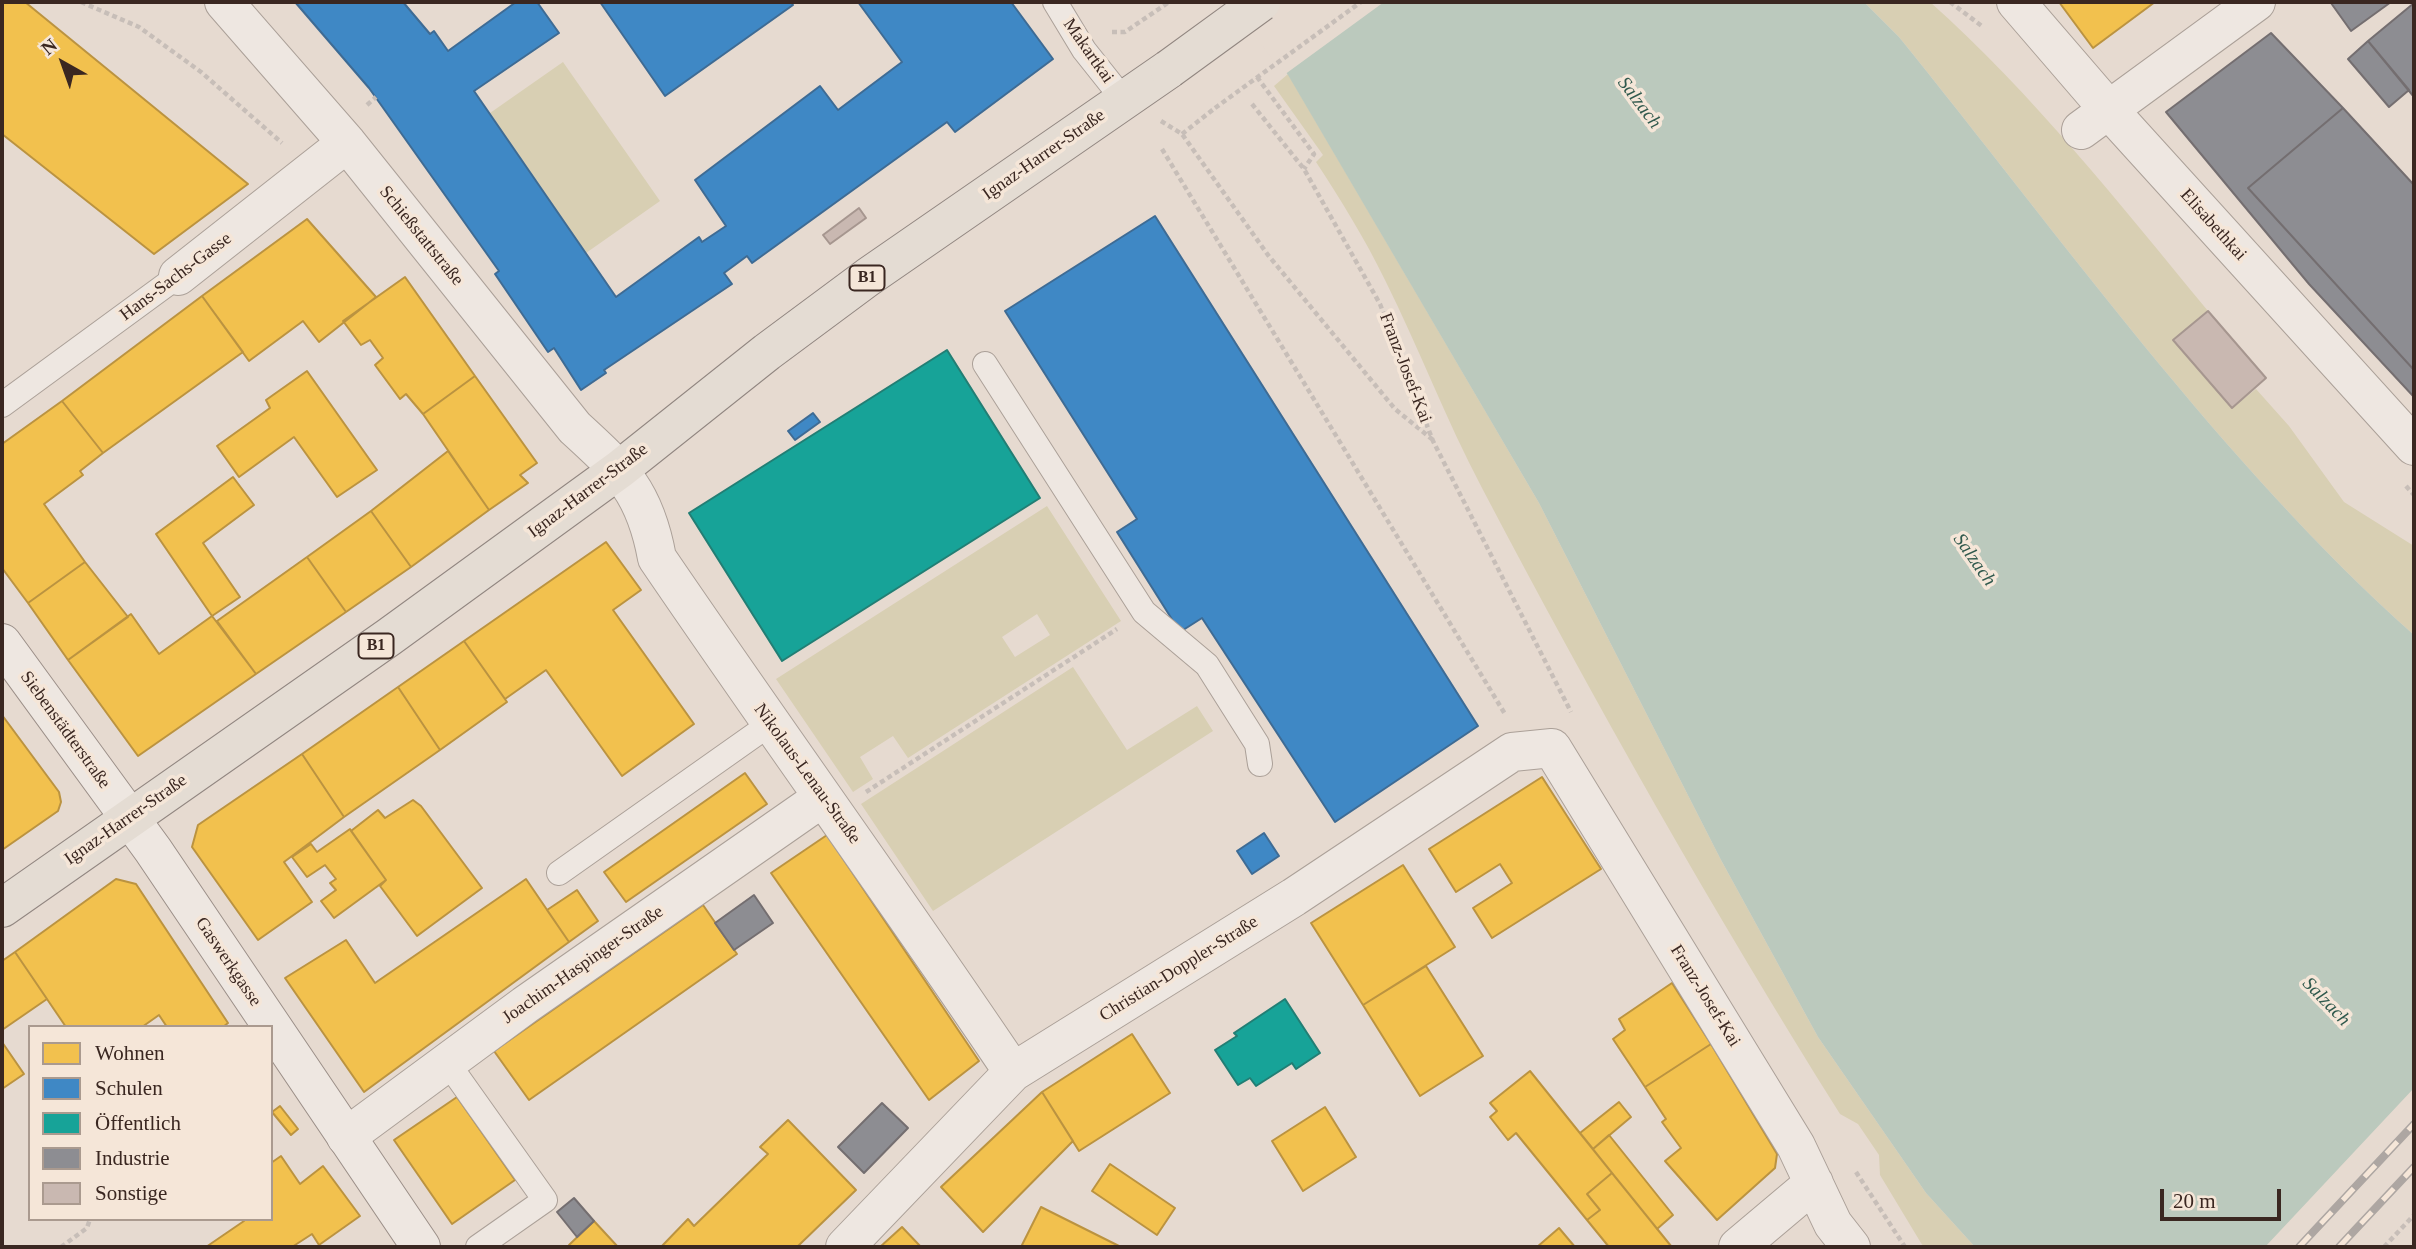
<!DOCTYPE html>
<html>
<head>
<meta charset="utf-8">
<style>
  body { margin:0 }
  #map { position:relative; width:2416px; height:1249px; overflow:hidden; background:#e6dad0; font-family:"Times New Roman",serif }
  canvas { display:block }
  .frame { position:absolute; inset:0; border:4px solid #3a2721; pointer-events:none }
  .legend { position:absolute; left:28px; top:1025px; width:245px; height:196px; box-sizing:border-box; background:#f5e6d8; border:2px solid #aa9a8f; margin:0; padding:9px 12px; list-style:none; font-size:21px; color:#3a2721 }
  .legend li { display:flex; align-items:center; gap:14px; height:35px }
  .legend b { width:35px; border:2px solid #aa9a8f }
  .north { position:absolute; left:28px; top:28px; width:70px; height:70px; -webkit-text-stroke:5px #f5e6d8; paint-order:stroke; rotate:320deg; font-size:19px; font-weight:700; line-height:28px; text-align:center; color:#3a2721 }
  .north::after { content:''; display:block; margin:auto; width:24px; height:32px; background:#3a2721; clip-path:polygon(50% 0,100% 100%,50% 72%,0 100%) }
  .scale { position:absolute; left:2160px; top:1189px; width:121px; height:32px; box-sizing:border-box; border:4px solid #3a2721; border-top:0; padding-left:9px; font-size:21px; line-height:24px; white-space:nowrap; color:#3a2721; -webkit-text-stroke:5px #f5e6d8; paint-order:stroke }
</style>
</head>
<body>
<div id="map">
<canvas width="2416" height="1249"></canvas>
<div class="frame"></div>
<ul class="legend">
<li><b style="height:19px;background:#f2c14e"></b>Wohnen</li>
<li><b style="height:19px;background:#3f88c5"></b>Schulen</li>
<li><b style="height:19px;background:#17a398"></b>Öffentlich</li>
<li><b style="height:19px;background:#8d8d92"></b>Industrie</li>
<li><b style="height:19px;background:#c9b8b1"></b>Sonstige</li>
</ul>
<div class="north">N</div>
<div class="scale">20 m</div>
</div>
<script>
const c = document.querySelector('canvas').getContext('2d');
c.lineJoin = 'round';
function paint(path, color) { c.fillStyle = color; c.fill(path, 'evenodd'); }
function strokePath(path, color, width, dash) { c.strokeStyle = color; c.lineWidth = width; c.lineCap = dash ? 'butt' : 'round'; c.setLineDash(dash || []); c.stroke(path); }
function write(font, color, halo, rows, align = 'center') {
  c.font = font + ' "Times New Roman",serif'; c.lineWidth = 7; c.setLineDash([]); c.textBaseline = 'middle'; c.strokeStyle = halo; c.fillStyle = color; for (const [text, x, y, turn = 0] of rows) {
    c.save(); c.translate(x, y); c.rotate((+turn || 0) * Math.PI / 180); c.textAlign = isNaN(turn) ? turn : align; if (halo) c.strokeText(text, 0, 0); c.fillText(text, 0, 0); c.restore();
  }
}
const green = new Path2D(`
  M1864,2H1930C2034,95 2119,203 2208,311L2174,341L2232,408L2256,389L2289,426L2344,502L2414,546V635C2222,464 2061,237 1899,37Z
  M563,62L660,201L586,253L490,113Z
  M1288,74L1539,503L1721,860L1818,1037L1926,1193L1975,1247H1924L1921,1243L1880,1175L1879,1155L1858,1124L1840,1114C1712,910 1594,701 1482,488C1446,420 1419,348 1385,280C1365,239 1341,200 1316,162L1323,155L1274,86Z
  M1047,506L1121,621L908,758L893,736L860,757L873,779L853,792L776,679ZM1037,614L1050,635L1015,657L1002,637Z
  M1073,667L1127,750L1197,706L1213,731L933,911L861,804Z`);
const water = new Path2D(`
  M1233,2H1864L1899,37C2061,237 2222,464 2414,635V1247H1975L1926,1193L1818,1037L1721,860L1539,503L1288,75Z`);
const pier = new Path2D(`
  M1230,2H1384L1284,75Z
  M2414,1088V1247H2265Z`);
const homes = new Path2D(`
  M2,2H25L248,184L154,254L2,134Z
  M2059,2H2155L2093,48Z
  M307,219L376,297L319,342L303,321L249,361L202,296Z
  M405,277L475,376L423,414L406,394L400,399L375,365L383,358L370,340L361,345L343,321Z
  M202,296L243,352L103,453L62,401Z
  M307,371L377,470L337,497L294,437L239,477L217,446L270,408L266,400Z
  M475,376L537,463L520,475L528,483L489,510L423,414Z
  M62,401L103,453L80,471L83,475L44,504L85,562L28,603L2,568V444Z
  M448,451L489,510L411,567L371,511Z
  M233,477L254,505L203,543L240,597L212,616L156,534Z
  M371,511L411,567L346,612L307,557Z
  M606,542L641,590L613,610L694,724L622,776L546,670L505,699L464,641Z
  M307,557L346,612L256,674L217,621Z
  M85,562L128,617L68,660L28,603Z
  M131,614L159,654L212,616L256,674L138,756L68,660Z
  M464,641L507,702L440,750L398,687Z
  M398,687L440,750L344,817L302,754Z
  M2,715L59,792L61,802L58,811L2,850Z
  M302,754L344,817L284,862L312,902L258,940L192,847L198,825Z
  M745,773L767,804L626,902L604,872Z
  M1542,777L1601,869L1492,938L1473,908L1512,883L1500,864L1456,892L1429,849Z
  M413,800L421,806L482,888L417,936L380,886L386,880L351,831L378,810L385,818Z
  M350,829L386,880L334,918L321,901L336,890L330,883L336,879L325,865L307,877L292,857L311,844L317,852Z
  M827,835L979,1061L929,1100L771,873Z
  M1403,865L1455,947L1363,1005L1311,923Z
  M116,879L136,884L228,1023L223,1027H167L159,1015L142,1027H66L15,952Z
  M526,879L569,942L364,1092L285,978L346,940L375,983Z
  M577,890L598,921L569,942L547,910Z
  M703,905L737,954L529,1100L494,1051Z
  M15,952L47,999L2,1030V961Z
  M1426,966L1483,1056L1420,1096L1363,1005Z
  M1672,983L1711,1044L1645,1087L1613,1039L1625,1030L1619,1019Z
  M1132,1034L1170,1093L1079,1151L1042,1092Z
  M2,1042L24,1074L2,1089Z
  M1711,1044L1777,1154L1775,1168L1717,1220L1665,1161L1681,1148L1662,1122L1666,1119L1645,1087Z
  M1530,1071L1612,1173L1587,1194L1600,1210L1587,1220L1516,1133L1508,1140L1490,1117L1497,1111L1490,1103Z
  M1042,1092L1073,1141L983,1232L941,1187Z
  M457,1097L515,1180L452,1224L394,1140Z
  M1619,1102L1631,1117L1593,1149L1580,1133Z
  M280,1106L298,1129L291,1135L272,1112Z
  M1325,1107L1356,1157L1303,1191L1272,1141Z
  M788,1120L856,1190L797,1247H661L688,1219L694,1226L768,1154L760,1147Z
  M1609,1135L1673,1215L1657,1229L1593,1149Z
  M281,1156L300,1184L323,1166L360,1216L319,1245L312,1234L292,1247H206L244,1221L242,1219H271V1163Z
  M1110,1164L1175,1208L1157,1235L1092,1191Z
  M1612,1173L1671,1246L1669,1247H1609L1587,1220L1600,1210L1587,1194Z
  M1041,1207L1121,1247H1021Z
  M594,1221L618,1247H572L569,1245Z
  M902,1227L921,1247H880Z
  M1559,1228L1575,1247H1537Z`);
const schools = new Path2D(`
  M295,2H403L430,34L434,31L448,51L516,2H537L559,33L474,91L616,297L699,237L702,242L726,226L695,180L820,86L838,110L902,62L858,2H1011L1053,59L955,132L947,122L752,263L747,256L724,273L732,284L604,370L606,373L581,390L554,348L548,352L495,274L499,271L369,88Z
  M600,2H791L793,5L665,96Z
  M1155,216L1478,726L1335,822L1202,618L1180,632L1117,532L1137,519L1005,311Z
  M813,413L820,422L795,440L788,431Z
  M1264,833L1279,856L1252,874L1237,851Z`);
const public = new Path2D(`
  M947,350L1040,498L782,661L689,513Z
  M1285,999L1320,1053L1296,1069L1292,1063L1256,1086L1250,1078L1238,1085L1215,1050L1237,1036L1234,1033Z`);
const industry = new Path2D(`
  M2333,2H2391L2351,31L2331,3Z
  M2414,3V97L2368,41Z
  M2271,33L2343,108L2248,188L2414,370V397L2309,284L2166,112Z
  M2368,41L2409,90L2389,107L2348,59Z
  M2343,108L2414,185V370L2248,188Z
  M754,895L773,923L734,950L715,923Z
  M882,1103L908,1128L864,1173L838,1147Z
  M574,1198L594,1221L577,1237L557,1212Z`);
const building = new Path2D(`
  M859,208L866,218L830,244L823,235Z
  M2208,311L2266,378L2232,408L2173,340Z`);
const path = new Path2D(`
  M81,2L139,27L201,72L282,143
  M1950,2L1983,27
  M1112,32H1125L1169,2
  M1257,77L1314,154L1304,169
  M1252,104L1304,169L1380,304L1433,441L1571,712
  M367,105L376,97
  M1161,121L1182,134L1268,255L1395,409L1433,440
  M1182,134L1215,108
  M1162,149L1505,714
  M2406,486L2414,495
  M866,792L1117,629
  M1856,1172L1905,1247
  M61,1247L87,1228L90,1219
  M2384,1247L2414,1215`);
const lane = new Path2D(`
  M1055,2L1084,50L1123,99
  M985,364L1144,612L1207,665L1257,744L1260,764
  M2,405L178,276
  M559,873L770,724
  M447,1062L545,1200L478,1247`);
const street = new Path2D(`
  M224,2L347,143L575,428C622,471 645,492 657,558C774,730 896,898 1013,1072
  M2016,2L2109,110L2414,446
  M2081,130L2256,2
  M178,276L347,143
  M346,1137L525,1005L822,798
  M845,1247L1013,1072L1294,897L1512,752L1552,748L1796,1146L1833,1224L1851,1247
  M1738,1247L1814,1183`);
const secondary = new Path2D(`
  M2,643L153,850L421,1247`);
const primary = new Path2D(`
  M2,908L389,637L620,469L767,352L868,277L1169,69`);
const rail = new Path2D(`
  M2299,1247L2414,1124
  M2339,1247L2414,1167`);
const pathBridge = new Path2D(`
  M1215,108L1361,2`);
const primaryBridge = new Path2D(`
  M1169,69L1261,2`);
const shields = [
  [867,278,35],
  [376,646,35]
];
const shieldNames = [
  ["B1",867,278],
  ["B1",376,646]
];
const streetNames = [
  ["Makartkai",1088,51,55],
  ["Ignaz-Harrer-Straße",1044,155,-35],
  ["Elisabethkai",2213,225,48],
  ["Schießstattstraße",421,236,51],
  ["Hans-Sachs-Gasse",176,277,-37],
  ["Franz-Josef-Kai",1405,368,69],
  ["Ignaz-Harrer-Straße",588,491,-37],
  ["Siebenstädterstraße",65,730,54],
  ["Nikolaus-Lenau-Straße",807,774,54],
  ["Ignaz-Harrer-Straße",126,820,-35],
  ["Gaswerkgasse",228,962,56],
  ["Joachim-Haspinger-Straße",583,965,-35],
  ["Christian-Doppler-Straße",1179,969,-32],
  ["Franz-Josef-Kai",1705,996,58]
];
const waterNames = [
  ["Salzach",1639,103,53],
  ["Salzach",1974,560,55],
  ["Salzach",2326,1002,46]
];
paint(green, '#d8cfb3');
paint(water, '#bbc9bd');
paint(pier, '#e6dad0');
paint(homes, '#f2c14e');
strokePath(homes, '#bb9340', 2);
paint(schools, '#3f88c5');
strokePath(schools, '#3e6b94', 2);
paint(public, '#17a398');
strokePath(public, '#227e74', 2);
paint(industry, '#8d8d92');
strokePath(industry, '#746e70', 2);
paint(building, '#c9b8b1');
strokePath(building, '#a6968f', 2);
strokePath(lane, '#aba098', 26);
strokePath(street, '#aba098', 40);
strokePath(secondary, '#9b8f88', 40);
strokePath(primary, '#918680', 40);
strokePath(path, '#c7beb8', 4.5, [5, 3.5]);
strokePath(lane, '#eee7e1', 24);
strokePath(street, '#eee7e1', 38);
strokePath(secondary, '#eee7e1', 38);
strokePath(primary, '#e4dcd3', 38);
strokePath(rail, '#ada6a2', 8);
strokePath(rail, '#f5e6d8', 5, [16]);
strokePath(primaryBridge, '#918680', 40, []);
strokePath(pathBridge, '#c7beb8', 4.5, [5, 3.5]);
strokePath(primaryBridge, '#e4dcd3', 38);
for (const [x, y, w] of shields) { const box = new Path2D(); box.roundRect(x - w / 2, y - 12.5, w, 25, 5); c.fillStyle = '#f5e6d8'; c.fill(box); strokePath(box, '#3a2721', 2); }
write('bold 16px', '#3a2721', null, shieldNames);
write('18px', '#3a2721', '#f5e6d8', streetNames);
write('italic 19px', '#30594d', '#f5e6d8', waterNames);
</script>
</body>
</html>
